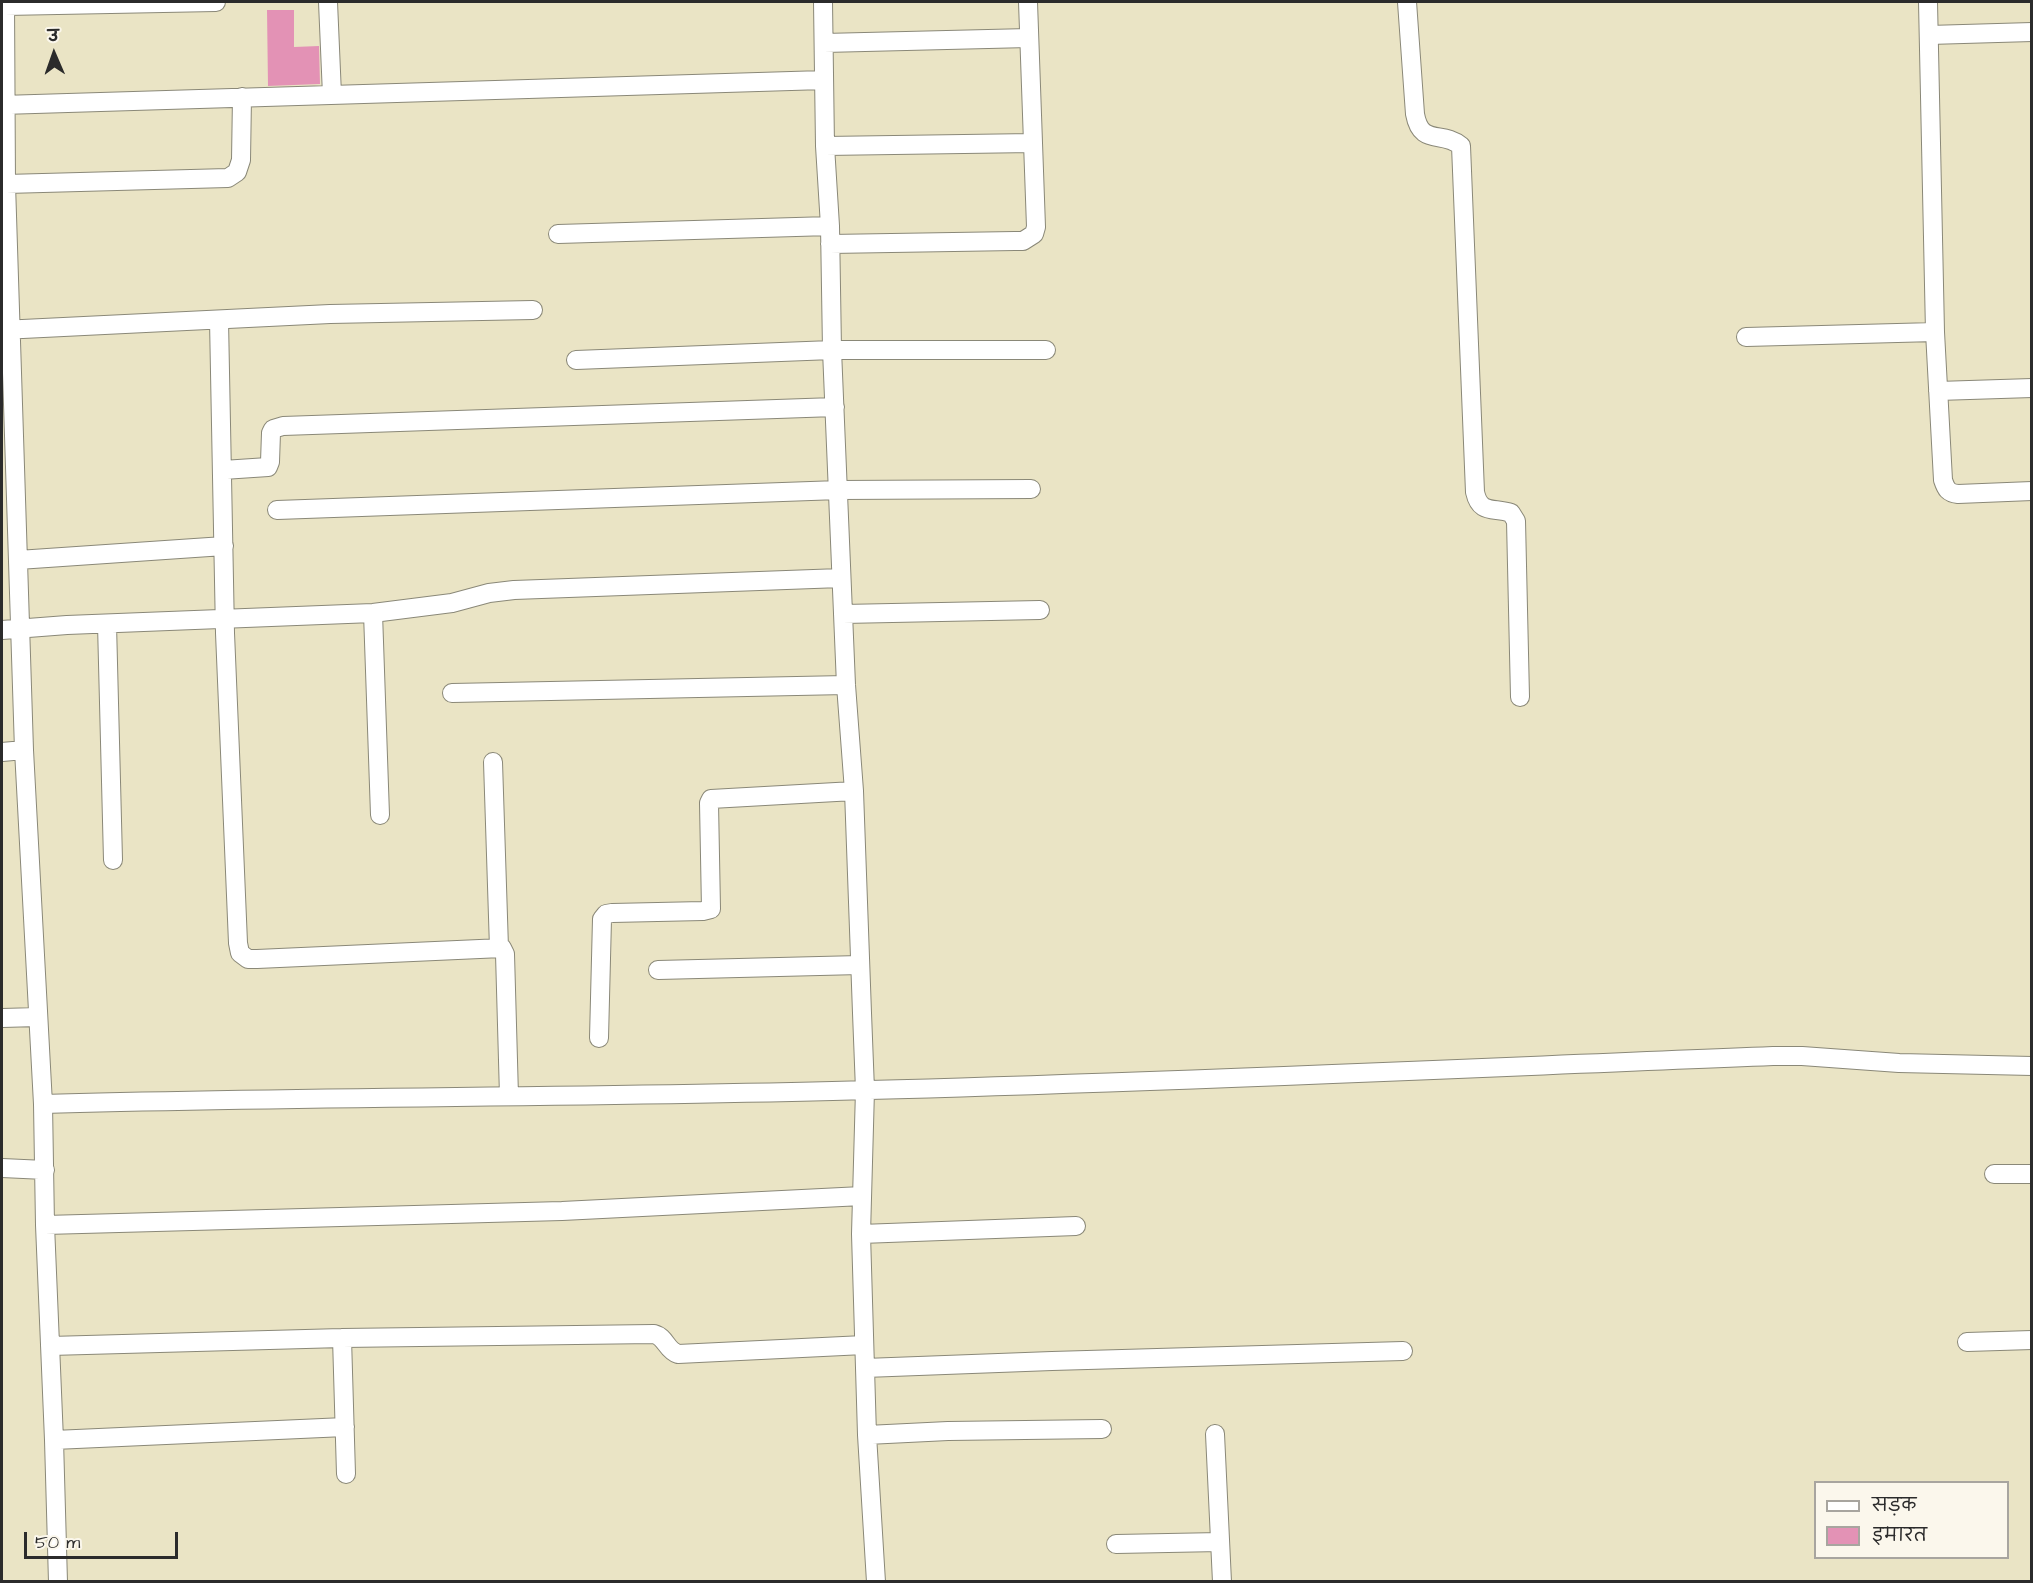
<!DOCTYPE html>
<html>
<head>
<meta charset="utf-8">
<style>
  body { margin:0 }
  #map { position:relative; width:2033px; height:1583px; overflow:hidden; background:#eae4c5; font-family:"Architects Daughter","Playpen Sans Deva",sans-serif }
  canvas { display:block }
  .frame { position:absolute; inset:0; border:3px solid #2b2b2b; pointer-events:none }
  .legend { position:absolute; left:1814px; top:1481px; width:195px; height:78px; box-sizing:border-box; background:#fbf7ec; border:2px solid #a8a59f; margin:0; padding:8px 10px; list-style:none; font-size:18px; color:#2b2b2b }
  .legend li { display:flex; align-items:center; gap:12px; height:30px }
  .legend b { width:30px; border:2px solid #a8a59f }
  .north { position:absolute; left:24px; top:24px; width:60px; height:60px; -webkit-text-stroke:4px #fbf7ec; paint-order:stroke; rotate:358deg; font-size:16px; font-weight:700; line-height:24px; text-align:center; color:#2b2b2b }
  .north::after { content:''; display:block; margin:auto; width:21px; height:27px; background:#2b2b2b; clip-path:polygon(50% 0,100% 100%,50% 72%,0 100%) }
  .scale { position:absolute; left:24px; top:1532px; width:154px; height:27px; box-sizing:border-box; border:3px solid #2b2b2b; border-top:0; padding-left:8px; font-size:18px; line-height:21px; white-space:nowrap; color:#2b2b2b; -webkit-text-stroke:4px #fbf7ec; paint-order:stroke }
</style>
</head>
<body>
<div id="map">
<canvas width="2033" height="1583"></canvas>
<div class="frame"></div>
<ul class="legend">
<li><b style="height:8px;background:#fff"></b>सड़क</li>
<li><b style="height:16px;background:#e392b5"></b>इमारत</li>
</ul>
<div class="north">उ</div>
<div class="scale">50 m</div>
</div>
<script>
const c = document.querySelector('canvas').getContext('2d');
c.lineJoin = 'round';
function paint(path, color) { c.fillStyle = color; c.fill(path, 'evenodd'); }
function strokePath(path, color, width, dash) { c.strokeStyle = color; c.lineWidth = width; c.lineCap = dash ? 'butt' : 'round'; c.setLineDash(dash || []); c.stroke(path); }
const building = new Path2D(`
  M267,10H294V47L319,46L320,84L268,86Z`);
const street = new Path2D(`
  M5,2L6,184L24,750L43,1104L45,1225L54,1440L58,1582
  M328,2L332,95
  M823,2L825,146L830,226L832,350L846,685L854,791L862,1013L865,1090L861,1234L867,1435L876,1582
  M1407,2L1415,114C1421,147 1442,130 1461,146L1475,492C1480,515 1494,507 1511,513L1516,521L1520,697
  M1928,2L1935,332L1943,480C1946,489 1948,493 1958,494L2032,491
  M5,6L216,2
  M1929,35L2032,32
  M824,43L1029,38
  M2,105L824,80
  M825,146L1033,143
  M6,184L228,178L237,172L241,160L242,97
  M558,234L830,226
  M830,244L1015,241H1023L1034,234L1036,227L1028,2
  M219,320L225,633L238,943L240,953L248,959H257L502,948L505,954L509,1096
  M2,330L330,314L533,310
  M1746,337L1935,332
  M576,360L832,350H1046
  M1938,391L2032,388
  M223,470L268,467L270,462L271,433L273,429L283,426L835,407
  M277,510L839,490L1031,489
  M18,560L224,546
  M373,613L380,815
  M843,614L1040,610
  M107,624L113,860
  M2,630L67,625L373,613L452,603L489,593L514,590L841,578
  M452,693L846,685
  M2,752L24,750
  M493,762L499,948
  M658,970L860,965
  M2,1018L38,1017
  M599,1038L602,919L606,914L612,913L703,911L711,909L709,803L711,799L854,791
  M43,1104C318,1096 594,1098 869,1090C1170,1082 1471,1068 1773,1056H1802L1899,1063L2032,1066
  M2,1168L45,1170
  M1994,1174H2032
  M45,1225L562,1211L862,1196
  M861,1234L1076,1226
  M342,1338L346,1474
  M1967,1342L2032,1340
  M50,1346L342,1338L654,1334C666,1337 666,1350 678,1354L864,1345
  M865,1368L1052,1361L1403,1351
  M1215,1434L1222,1582
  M867,1435L948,1431L1102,1429
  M54,1440L345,1427
  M1116,1544L1220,1542`);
paint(building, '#e392b5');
strokePath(street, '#8a8878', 20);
strokePath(street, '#fff', 18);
</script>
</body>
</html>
